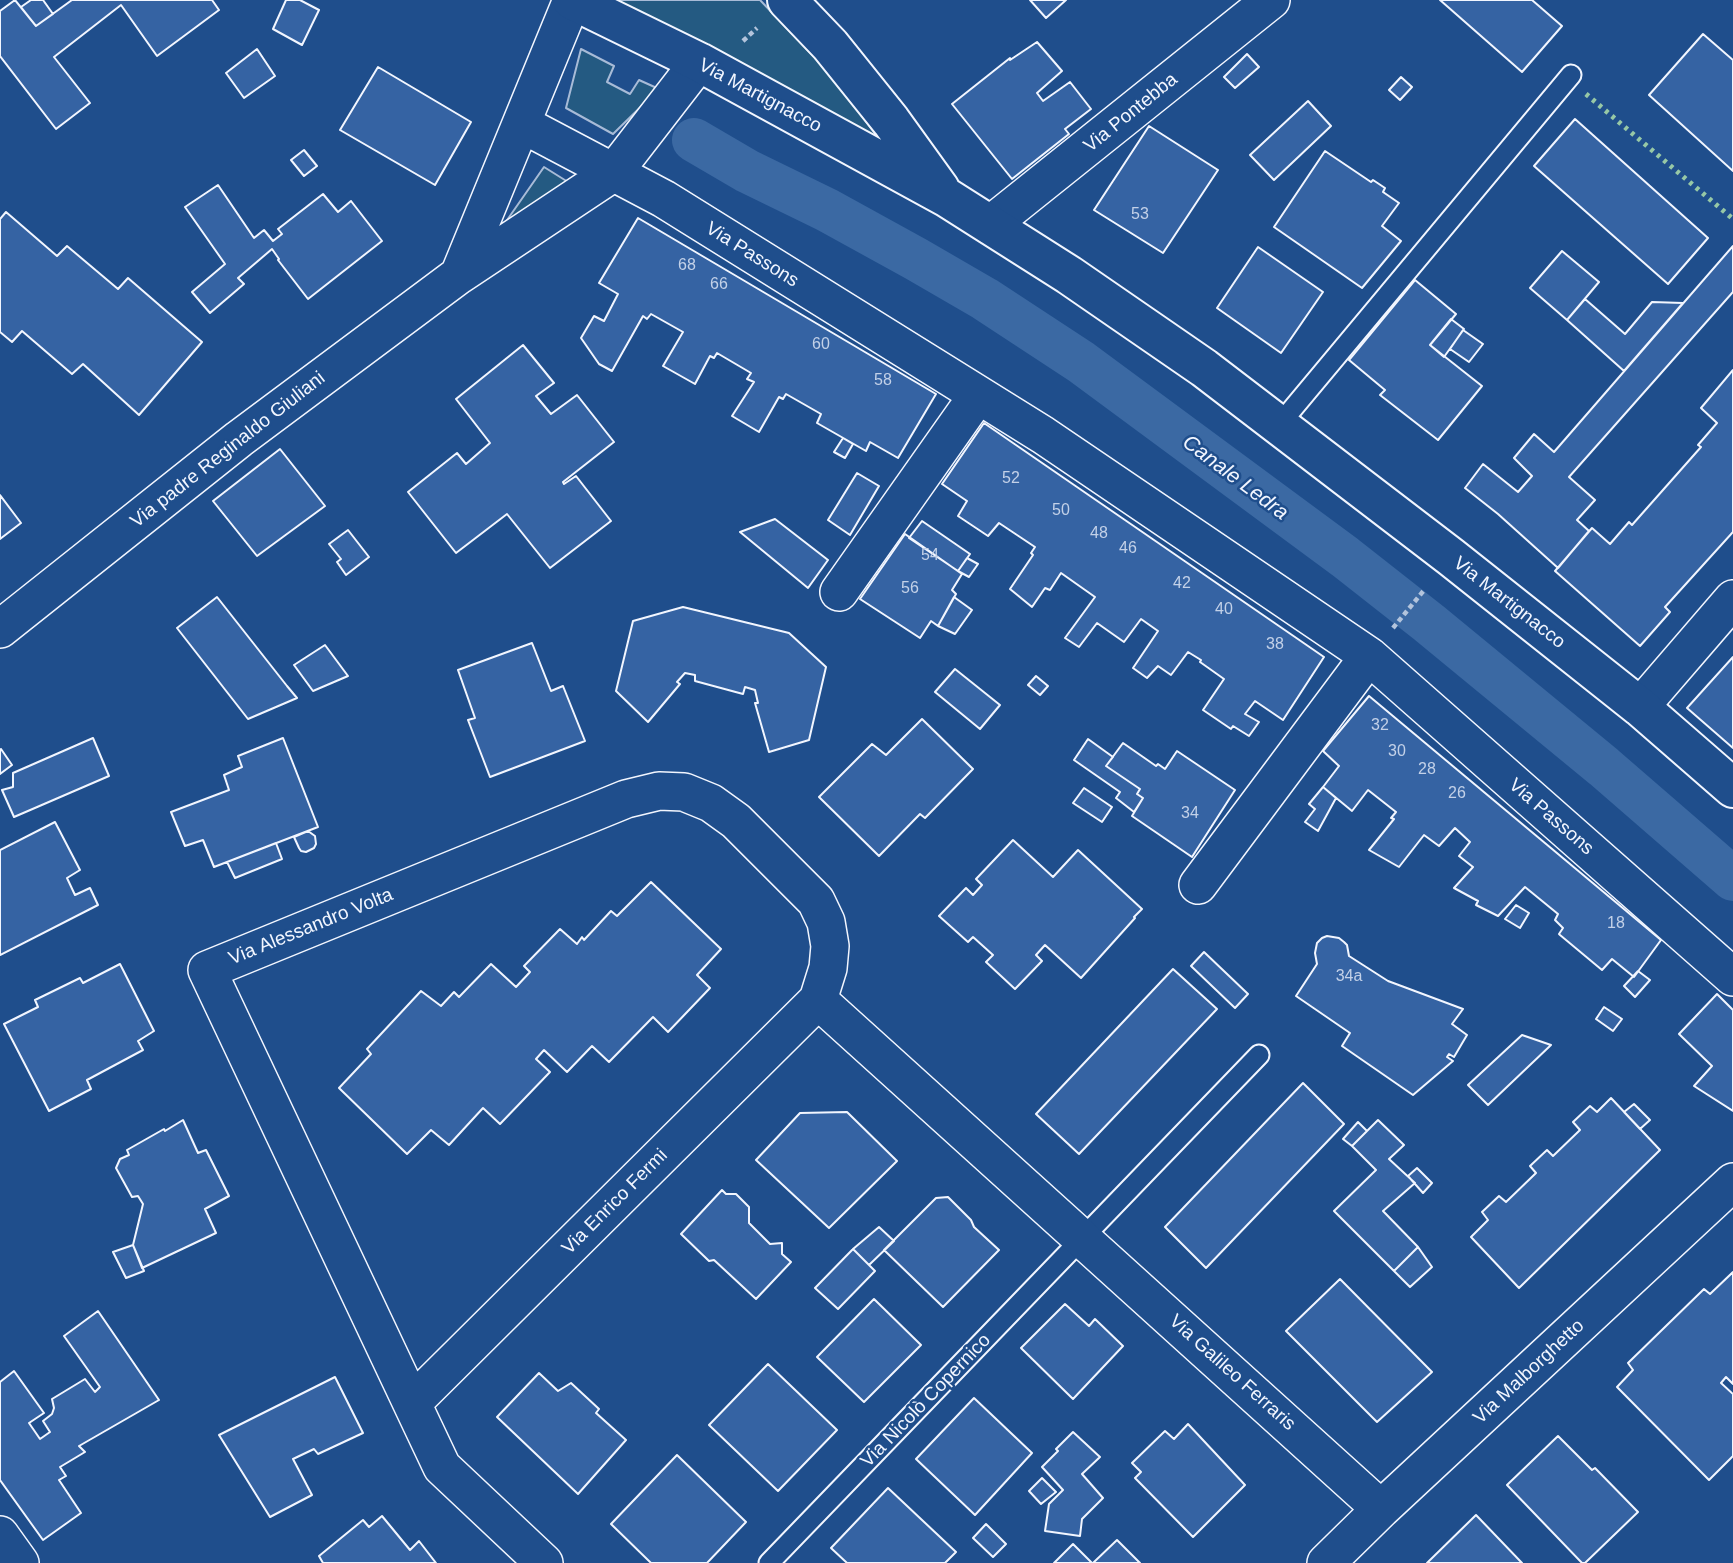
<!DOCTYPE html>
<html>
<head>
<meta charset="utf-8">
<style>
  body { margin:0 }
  canvas { display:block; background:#1f4e8c }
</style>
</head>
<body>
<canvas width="1733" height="1563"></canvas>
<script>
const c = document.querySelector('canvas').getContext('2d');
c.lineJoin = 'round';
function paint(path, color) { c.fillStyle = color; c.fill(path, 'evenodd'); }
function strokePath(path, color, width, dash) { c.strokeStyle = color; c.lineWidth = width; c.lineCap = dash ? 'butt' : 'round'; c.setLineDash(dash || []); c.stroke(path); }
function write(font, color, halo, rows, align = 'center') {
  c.font = font + ' Arial,sans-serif'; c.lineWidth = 5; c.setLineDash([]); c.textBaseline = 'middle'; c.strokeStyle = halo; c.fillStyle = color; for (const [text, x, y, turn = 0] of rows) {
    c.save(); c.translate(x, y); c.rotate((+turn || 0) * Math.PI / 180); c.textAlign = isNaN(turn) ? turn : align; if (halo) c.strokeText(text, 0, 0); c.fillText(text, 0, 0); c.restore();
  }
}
const green = new Path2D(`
  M612,0H760L837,81L888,152Z
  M581,49L614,66L607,82L630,94L639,80L659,89L613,134L566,108Z
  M544,167L568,182L505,223Z`);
const canal = new Path2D(`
  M694,140L747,171L827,210L916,259L985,299L1081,362L1345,557L1429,623L1604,767L1733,879`);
const building = new Path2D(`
  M15,0L36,26L72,0H212L219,10L157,56L121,5L54,57L90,103L56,129L0,56V11Z
  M31,0H43L53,14L36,26L21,7Z
  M286,0H300L319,10L302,45L273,29Z
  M1030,0H1066L1046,18Z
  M1440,0H1532L1562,26L1522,72Z
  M1703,34L1733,60V171L1649,95Z
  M1037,42L1062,71L1037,93L1043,101L1070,82L1091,109L1065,129L1069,134L1012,179L952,104L1010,58V60Z
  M257,49L275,76L244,98L226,73Z
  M1247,54L1259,67L1235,88L1224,77Z
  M378,67L471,122L435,185L340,130Z
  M1401,77L1412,87L1400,100L1389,90Z
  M1308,101L1331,126L1274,180L1250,155Z
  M1575,119L1708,238L1668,284L1534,166Z
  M1149,126L1218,170L1163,253L1094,210Z
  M304,150L317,166L304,176L291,160Z
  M1325,151L1371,182L1373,180L1385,188L1383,192L1399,203L1382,226L1401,241L1362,288L1274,227Z
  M218,185L254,238L264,230L273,241L282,234L278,229L323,194L338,212L351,201L382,241L308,299L278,260L279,259L272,249L238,278L244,284L210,313L192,292L225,264L185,207Z
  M6,212L57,256L67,246L118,289L128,278L202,342L139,415L83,364L72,374L22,331L12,342L0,332V219Z
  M638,218L936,394L898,458L870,442L866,451L817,423L821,414L786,394L783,399L779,397L759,432L732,416L754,382L747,379L751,373L717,353L714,358L710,356L695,384L663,366L683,332L651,314L647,319L643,316L612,371L599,364L581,338L594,316L604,321L618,294L599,283Z
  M1733,246V292L1569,477L1595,500L1577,520L1589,531L1558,568L1498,514L1465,488L1483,464L1518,492L1532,476L1514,458L1534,434L1554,452Z
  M1258,247L1323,292L1281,353L1217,308Z
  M1562,251L1599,282L1567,320L1530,288Z
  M1415,280L1456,314L1430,345L1482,386L1438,440L1380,395L1385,390L1349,360Z
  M1585,299L1625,334L1652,302L1683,303L1624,371L1567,320Z
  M1451,319L1464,329L1444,357L1430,345Z
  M1463,330L1483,344L1469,362L1450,349Z
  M523,345L554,383L536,396L551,414L577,395L614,442L563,482L564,484L576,476L611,521L550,568L507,514L456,553L408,492L457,453L466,464L490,443L456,399Z
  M1733,370V532L1665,607L1670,612L1640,646L1555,571L1592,528L1610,544L1629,522L1632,525L1701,447L1698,445L1717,423L1701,408Z
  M984,423L1324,657L1283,720L1255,701L1245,714L1259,722L1249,736L1233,726L1231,729L1203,710L1224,679L1200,662L1201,660L1188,652L1171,675L1158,666L1147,678L1133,668L1158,631L1141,619L1124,642L1097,623L1079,647L1065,638L1095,597L1061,573L1050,590L1045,588L1032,607L1010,589L1033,555L1031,553L1035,547L999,523L988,536L958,516L967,501L942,484Z
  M843,438L853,444L845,458L834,452Z
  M280,449L325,506L257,556L213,501Z
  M857,473L879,486L850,535L828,520Z
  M0,495L21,523L0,539Z
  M775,519L828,560L808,588L740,532Z
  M922,521L970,554L958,571L909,538Z
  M348,530L369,557L346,575L337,562L341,559L329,544Z
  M905,534L962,574L952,590L956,594L938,626L931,621L920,638L860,599Z
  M967,558L978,564L969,577L958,571Z
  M217,597L287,686L297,698L248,719L177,628Z
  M954,597L972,610L955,634L938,626Z
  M683,607L789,633L826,667L809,740L769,752L755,703H758L755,690L745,687L743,694L695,681V675L685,673L677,682L680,684L648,722L616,691L633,621Z
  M532,643L551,691L563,686L585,741L490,777L468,720L475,718L458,670Z
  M325,645L348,676L313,691L294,665Z
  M1733,657V748L1687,708Z
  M955,669L1000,705L980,729L935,692Z
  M1036,676L1048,686L1040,695L1028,685Z
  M1369,696L1661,940L1634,977L1612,959L1602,970L1560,935L1559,934L1563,928L1555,920L1558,914L1525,887L1498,916L1476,905L1478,901L1454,888L1473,867L1459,856L1470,842L1455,828L1439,846L1424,835L1399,867L1369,850L1394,819L1391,818L1396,812L1368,790L1352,811L1323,787L1339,766L1323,751Z
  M922,719L973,769L925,818L920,814L879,856L819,797L872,744L886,755Z
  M93,738L109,776L14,817L2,790L13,787V773Z
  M283,738L318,827L214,867L203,840L185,846L171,812L229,790L224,775L242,767L238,756Z
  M1088,739L1113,757L1106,766L1140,789L1137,794L1143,798L1134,812L1116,798L1120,792L1074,760Z
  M1123,743L1156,766L1158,764L1165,769L1177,751L1235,790L1192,857L1132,816L1143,798L1137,794L1140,789L1106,766Z
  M1,749L12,765L0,774V750Z
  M1323,787L1336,798L1318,831L1305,822L1315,809L1309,804Z
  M1084,788L1112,807L1102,822L1073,803Z
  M55,822L80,870L67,878L75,895L90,888L98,905L0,955V850Z
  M308,831L315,836L316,844L314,848L306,852L301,851L299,848L294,837Z
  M1013,840L1053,877L1078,850L1142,909L1134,917L1135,918L1081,978L1045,945L1036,955L1042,961L1015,989L986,962L993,955L973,937L968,942L939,916L966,888L973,895L982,885L976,879Z
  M276,843L282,859L235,878L227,862Z
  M651,882L721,949L697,975L710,988L668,1032L653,1017L609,1062L592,1046L567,1072L544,1050L536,1059L550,1072L500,1124L483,1108L449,1145L431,1130L407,1154L339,1088L371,1054L367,1049L421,991L441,1006L454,992L459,997L491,964L516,987L530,972L524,966L560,929L577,944L582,937L584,940L611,911L617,916Z
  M1516,905L1529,913L1520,928L1505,919Z
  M1327,936L1339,938L1344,942L1347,945L1349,956L1388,981L1463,1009L1452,1024L1467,1035L1454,1057L1449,1054L1447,1057L1453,1061L1413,1095L1342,1046L1350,1033L1296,996L1317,964L1315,953L1317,943L1322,938Z
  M1204,952L1248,994L1235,1008L1191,966Z
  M120,964L154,1031L138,1041L143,1050L87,1080L91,1089L49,1111L4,1024L38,1007L35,1000L80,978L83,983Z
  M1173,969L1217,1009L1079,1154L1036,1114Z
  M1638,971L1650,980L1635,997L1624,986Z
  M1717,994L1733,1010V1111L1694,1086L1712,1066L1679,1034Z
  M1604,1007L1622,1019L1613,1031L1596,1019Z
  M1522,1035L1551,1045L1488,1105L1468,1085Z
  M1303,1083L1344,1124L1206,1268L1165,1227Z
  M1611,1098L1660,1150L1519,1288L1471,1237L1488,1220L1482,1212L1499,1196L1506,1202L1536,1173L1530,1166L1547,1150L1553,1156L1580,1130L1573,1122L1590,1106L1597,1112Z
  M1634,1104L1650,1120L1640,1129L1624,1112Z
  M847,1112L897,1161L829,1228L756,1160L800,1113Z
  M183,1120L198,1153L206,1150L229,1196L205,1209L216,1233L142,1268L133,1245L143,1204L138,1196L132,1197L116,1168L120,1159L129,1155L127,1150L164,1129L165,1131Z
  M1378,1120L1404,1145L1389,1159L1415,1183L1383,1211L1418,1247L1394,1271L1334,1211L1376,1170L1352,1146Z
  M1358,1122L1367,1131L1352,1146L1343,1139Z
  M1417,1168L1432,1183L1423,1193L1408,1176Z
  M722,1190L726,1194H736L749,1207V1223L770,1244L782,1243V1254L791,1262L756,1299L714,1260L709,1261L681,1234Z
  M948,1197L971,1220L974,1227L999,1250L943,1307L884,1250L936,1198Z
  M879,1227L894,1241L869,1265L853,1249Z
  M133,1245L144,1271L126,1278L113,1252Z
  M1418,1247L1432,1267L1410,1287L1394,1271Z
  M853,1249L875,1271L838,1309L815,1288Z
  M1733,1272V1384L1726,1377L1721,1383L1733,1394V1456L1709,1480L1617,1387L1633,1370L1628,1363L1704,1289L1710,1294Z
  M1340,1279L1432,1372L1377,1422L1286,1331Z
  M874,1299L921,1345L864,1402L817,1357Z
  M1065,1304L1089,1326L1095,1319L1123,1346L1073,1399L1021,1348Z
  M98,1311L159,1400L79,1446L85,1452L60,1467L66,1476L59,1480L81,1513L43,1540L0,1480V1382L14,1371L44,1413L29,1423L40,1439L50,1432L43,1421L52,1414L54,1408L52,1399L85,1379L95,1392L100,1387L64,1336Z
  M768,1364L837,1430L778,1491L709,1425Z
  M539,1373L558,1391L571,1383L599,1409L596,1413L626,1440L578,1494L497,1417Z
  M335,1377L363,1433L318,1454L314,1449L293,1459L312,1495L270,1517L219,1435Z
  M974,1398L1032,1453L975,1515L916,1459Z
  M1188,1424L1245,1485L1193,1537L1135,1478L1141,1472L1132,1463L1165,1431L1174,1439Z
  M1073,1432L1100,1457L1082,1474L1103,1498L1082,1519L1080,1536L1045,1531L1049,1504L1063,1490L1042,1467L1058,1451L1056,1449Z
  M1558,1436L1592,1470L1595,1468L1638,1512L1585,1563H1582L1507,1485Z
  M677,1455L746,1522L707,1563H651L611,1524Z
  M1042,1478L1056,1492L1041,1504L1029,1491Z
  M888,1488L956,1552L945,1563H847L831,1548Z
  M1476,1515L1522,1563H1427Z
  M382,1516L410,1550L419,1541L436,1563H323L319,1556L363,1520L369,1527Z
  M986,1524L1006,1544L993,1557L973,1538Z
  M1117,1540L1140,1563H1093Z
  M1073,1544L1092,1563H1054Z`);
const path = new Path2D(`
  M743,41L757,28
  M1393,628L1425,589`);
const lane = new Path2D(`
  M1279,425L1571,75
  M769,1563L1259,1055`);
const street = new Path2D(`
  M522,124L664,199L1043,435L1369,656L1733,977
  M990,225L1271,0
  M459,275L572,0
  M839,592L978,395
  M0,629L239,439L459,275L614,172L699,62
  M1640,707L1733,599
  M1198,885L1369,656
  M818,1000L1381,1509
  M412,1403L818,1000L828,968L830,946L826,922L816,901L736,821L711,803L684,792L659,791L626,799L207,970L442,1467L544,1563
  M0,1535L20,1563
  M1326,1563L1381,1509L1733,1182`);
const primary = new Path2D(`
  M572,0L699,62L946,197L1069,275L1204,368L1451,557L1640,707L1733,788
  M787,0L830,45L891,121L940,189`);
const hedge = new Path2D(`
  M1586,94L1733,219`);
const numberNames = [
  ["53",1140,215],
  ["68",687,266],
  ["66",719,285],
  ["60",821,345],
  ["58",883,381],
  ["52",1011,479],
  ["50",1061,511],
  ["48",1099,534],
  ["46",1128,549],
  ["54",930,556],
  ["42",1182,584],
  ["56",910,589],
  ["40",1224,610],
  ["38",1275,645],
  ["32",1380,726],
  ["30",1397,752],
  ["28",1427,770],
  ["26",1457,794],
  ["34",1190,814],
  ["18",1616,924],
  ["34a",1349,977]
];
const streetNames = [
  ["Via Martignacco",760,96,28],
  ["Via Pontebba",1131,113,-39],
  ["Via Passons",752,255,32],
  ["Via padre Reginaldo Giuliani",228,450,-38],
  ["Via Martignacco",1509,603,38],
  ["Via Passons",1551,817,41],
  ["Via Alessandro Volta",311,927,-22],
  ["Via Enrico Fermi",615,1202,-45],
  ["Via Malborghetto",1529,1372,-43],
  ["Via Galileo Ferraris",1232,1373,42],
  ["Via Nicolò Copernico",926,1401,-46]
];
const waterNames = [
  ["Canale Ledra",1235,478,37]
];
paint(green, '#245a82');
strokePath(green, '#a8bbd7', 2);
strokePath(canal, '#3b69a3', 44);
paint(building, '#3563a3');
strokePath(building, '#f2f6ff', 2);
strokePath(lane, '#f2f6ff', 23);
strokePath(street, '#f2f6ff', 40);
strokePath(primary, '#f2f6ff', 42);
strokePath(path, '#b3c4dc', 4.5, [5, 3.5]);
strokePath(lane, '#1f4e8c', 19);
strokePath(street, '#1f4e8c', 37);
strokePath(primary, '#1f4e8c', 38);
strokePath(hedge, '#97c8a6', 5, [3.5, 5]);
write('16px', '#c3d1e8', null, numberNames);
write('19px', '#f2f6ff', '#1f4e8c', streetNames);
write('italic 21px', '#f2f6ff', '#1f4e8c', waterNames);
</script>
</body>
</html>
